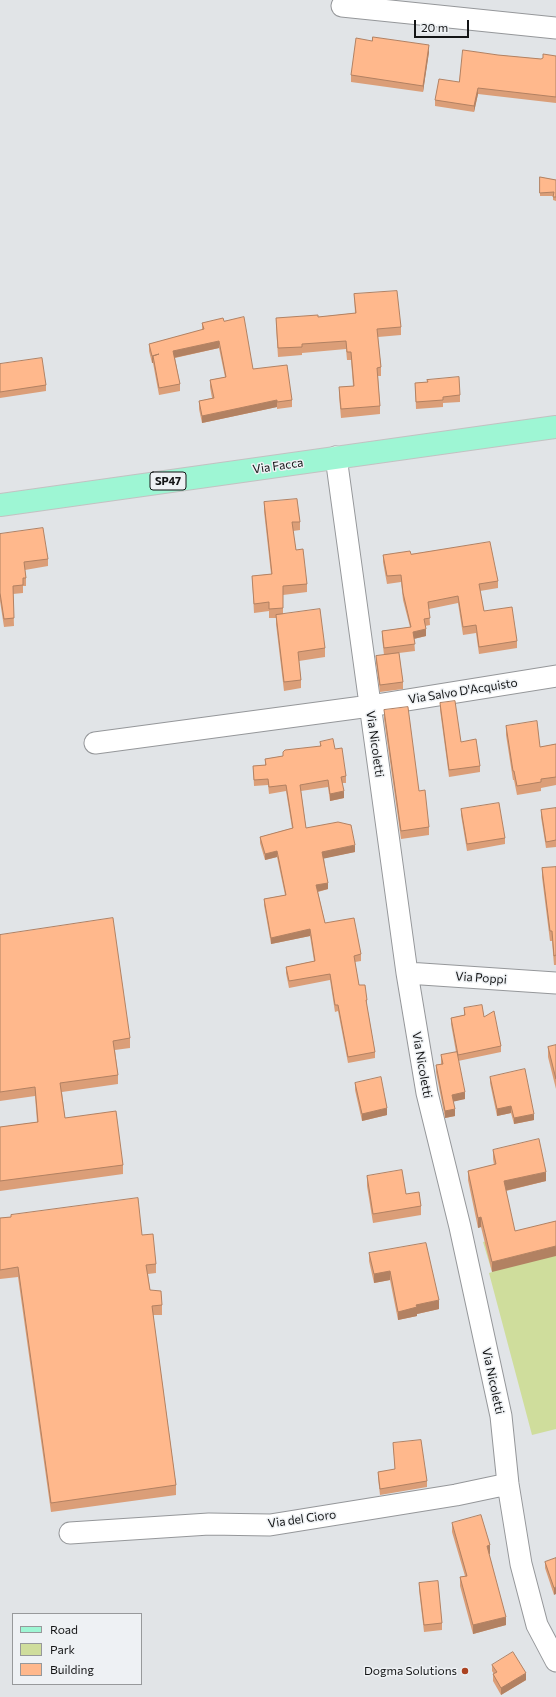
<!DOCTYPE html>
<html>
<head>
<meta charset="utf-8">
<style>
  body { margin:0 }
  #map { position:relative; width:556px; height:1697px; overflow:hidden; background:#e1e4e7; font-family:Commissioner,sans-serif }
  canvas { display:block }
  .legend { position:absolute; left:12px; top:1613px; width:130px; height:72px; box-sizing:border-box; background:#eef1f4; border:1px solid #97999b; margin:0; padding:5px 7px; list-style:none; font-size:12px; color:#141516 }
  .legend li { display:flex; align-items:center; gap:8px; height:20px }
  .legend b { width:20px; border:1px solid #97999b }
  .scale { position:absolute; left:414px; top:20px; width:55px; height:18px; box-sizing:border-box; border:2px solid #141516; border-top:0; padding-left:5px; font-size:12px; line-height:14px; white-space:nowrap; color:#141516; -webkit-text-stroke:3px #eef1f4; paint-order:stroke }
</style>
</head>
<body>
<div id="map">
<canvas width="556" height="1697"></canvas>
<ul class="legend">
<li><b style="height:5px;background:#9ef6d4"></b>Road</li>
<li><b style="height:11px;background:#cfdd9c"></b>Park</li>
<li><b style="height:11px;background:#ffb88c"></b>Building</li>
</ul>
<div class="scale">20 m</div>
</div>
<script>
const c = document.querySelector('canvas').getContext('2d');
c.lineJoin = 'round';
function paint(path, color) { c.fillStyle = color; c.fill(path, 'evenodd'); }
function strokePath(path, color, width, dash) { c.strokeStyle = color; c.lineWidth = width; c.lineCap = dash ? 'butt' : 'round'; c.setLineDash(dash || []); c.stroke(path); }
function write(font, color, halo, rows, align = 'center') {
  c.font = font + ' Commissioner,sans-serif'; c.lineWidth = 3; c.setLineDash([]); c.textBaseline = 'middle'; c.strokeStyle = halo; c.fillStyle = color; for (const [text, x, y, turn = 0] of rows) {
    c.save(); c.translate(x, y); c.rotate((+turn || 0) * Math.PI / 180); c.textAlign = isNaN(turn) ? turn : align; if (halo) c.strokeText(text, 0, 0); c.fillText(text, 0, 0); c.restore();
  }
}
const green = new Path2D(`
  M556,1222V1429L532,1435L489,1273L492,1272L483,1242Z`);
const street = new Path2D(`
  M342,6L556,28
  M336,457L407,973L427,1093L460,1227L501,1416L508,1484L521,1564L537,1625L556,1661
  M95,743L370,706L556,676
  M407,973L556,983
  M70,1533L209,1524L270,1525L456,1495L508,1484`);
const primary = new Path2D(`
  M0,505L556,427`);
const wall = new Path2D(`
  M372,41L429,52L423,92L351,82V75Z
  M498,55L541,59L556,56V103L478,94L474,112L435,106V100L459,82Z
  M540,177L556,180V201L553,200V196H540Z
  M354,294L401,327V335L378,337L381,367V376H378L380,406V414L341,418L339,396V387L353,386L351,360H347L346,349L302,353V355L278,357L276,326V318L318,317L355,313Z
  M224,321L253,369L292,400V407L277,409V407L202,423L199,409V401L212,398L210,387V380L225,377L219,348L175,358L180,384V391L159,395L153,363H152L149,351V344L202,330V323Z
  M0,364L46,385V391L0,398Z
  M427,380L460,395V402L443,403V407L416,409L415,383L427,382Z
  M264,502L300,522V530L293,531L296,550L307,584V592L283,595V614L325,648V657L299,661L301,680V688L284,691L276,624V618H269V611L254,613L252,576L271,574L264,511Z
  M0,534L48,559V566L25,570L26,578V586H23V593L13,594L14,626L4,627L0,601Z
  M411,554L498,581V588L480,591L484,611L517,641V648L479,654L476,633L463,635L458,603L429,609L430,625L425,626L426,636L414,639L415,651L399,653L403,682V689L380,692L376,663V656L384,655L382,638V631L410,627L403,600L401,582L387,584L383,562V555Z
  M440,703L461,742L480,766V772L449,777L440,710Z
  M384,710L429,827V835L401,839L384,719Z
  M506,726L540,747L556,744V785L541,788V791L517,795L514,780H513L506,735Z
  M320,742L335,749L346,776V783H342L344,798L330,801L328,787L301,791L306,828L355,852L324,858L328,889L318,892L325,923L361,954V961L355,962L359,985L367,1000V1006L375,1052V1058L348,1063L338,1011L335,1012L330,980L289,988L286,973V967L314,961L310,936L271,944L264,905V899L285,895L277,857L265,860L260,843V837L292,828L286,791L269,794L268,785L254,786L253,766L265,765V759L283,756V752L320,746Z
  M556,808V847L546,848L541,817V810Z
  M461,809L505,838V844L467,851L461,815Z
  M556,867V965H554L552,941H550L542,877V868Z
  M0,935L130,1038V1048L115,1050L118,1075V1084L62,1092L65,1118L123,1165V1174L0,1191V1127L37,1122L35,1096L0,1101Z
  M464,1008L484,1017L501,1046V1052L458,1061L465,1099L453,1101L455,1116L445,1118L436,1072V1065L441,1064V1055L456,1052L451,1024V1018L464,1015Z
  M556,1045V1089L548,1057V1047Z
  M490,1077L534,1120L514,1124L511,1113L497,1116L490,1083Z
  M355,1083L387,1115L362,1121L355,1090Z
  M493,1150L546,1181L506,1191L492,1272L481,1227L478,1228L468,1180V1171L494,1165L493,1159Z
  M367,1176L406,1194L421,1206V1215L373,1223L367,1186Z
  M11,1215L142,1235L156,1264V1273L148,1274L150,1290L162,1305V1315H153L176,1485V1495L51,1512L18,1277L0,1279V1218L11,1217Z
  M369,1253L439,1309L417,1314V1316L398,1320L390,1280L374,1283L369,1261Z
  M393,1443L427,1481V1487L380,1495L378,1478V1472L395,1470Z
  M452,1523L490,1554H489L506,1625L473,1634L460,1586V1577L465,1576L452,1532Z
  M556,1558L554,1595L545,1568V1562Z
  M419,1583L442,1623V1630L424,1632L419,1590Z
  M492,1665L526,1680L501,1695L493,1681V1674H494L492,1671Z`);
const shadedWall = new Path2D(`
  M429,45V52L423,92V86Z
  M478,88V94L474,112V106Z
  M219,341V348L173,358V351Z
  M159,354L153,356V363H152V356Z
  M277,400V407L202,423V416Z
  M426,629V636L413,639V632Z
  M344,791V798L330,801V794Z
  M355,845V852L322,859V852Z
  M277,851V857L265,860V854Z
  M328,883V889L316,892V885Z
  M310,929V936L271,944V938Z
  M465,1092V1099L452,1102V1095Z
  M511,1106V1113L497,1116V1109Z
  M387,1108V1115L362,1121V1114Z
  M455,1109V1116L445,1118V1111Z
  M534,1114V1120L514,1124V1118Z
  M546,1172V1181L504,1191V1181Z
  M481,1217V1227L478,1228V1218Z
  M556,1246V1256L492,1272V1262Z
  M390,1271V1280L374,1283V1274Z
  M439,1300V1309L417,1314V1316L398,1320V1312L416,1305Z
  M490,1545V1554H487V1546Z
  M556,1587V1594L554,1595V1588Z
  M506,1617V1625L473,1634V1625Z
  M526,1673V1680L501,1695V1688Z`);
const building = new Path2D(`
  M373,37L429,45L423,86L351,75L356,38L372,41Z
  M463,50L498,55L541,59L543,58V54L556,56V97L478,88L474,106L435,100L439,79L459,82Z
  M540,177L556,180V197H553L554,192L540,193Z
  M397,291L401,327L377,329L381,367L377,368L380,406L341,409L339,387L354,386L351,352H347L346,341L302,344V347L278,348L276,318L318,315V317L356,313L354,294Z
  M244,317L253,369L287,365L292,400L277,402V400L202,416L199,401L214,398L210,380L226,377L219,341L173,351L180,384L159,388L153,356L159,354L152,356L149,344L204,329L202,323L223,318L224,321Z
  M42,358L46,385L0,392V364Z
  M459,377L460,395L443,397V400L416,402L415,383L428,382L427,380Z
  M297,499L300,522H292L296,550L303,549L307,584L283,586V608L269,609V602L254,604L252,576L272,574L264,502Z
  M43,528L48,559L24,562L26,578H23V585L13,586L14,618L4,619L0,593V534Z
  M490,542L498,581L479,584L484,611L512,607L517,641L479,647L476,625L463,627L458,596L428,602L430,618L424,619L426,629L413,632L415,644L384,648L382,631L411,627L403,593L401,575L387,576L383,555L410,551L411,554Z
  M320,609L325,648L298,652L301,680L284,682L276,615Z
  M399,653L403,682L380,685L376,656Z
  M455,701L461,742L476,739L480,766L449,770L440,703Z
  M408,707L419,791L425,790L429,827L401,831L384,710Z
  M537,721L540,747L556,744V777L541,779V782L517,786L514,771H513L506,726Z
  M333,739L335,749L342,748L346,776L341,777L344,791L330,794L328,780L300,785L306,828L338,822L351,825L355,845L322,852L328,883L316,885L325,923L354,918L361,954L354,956L359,985H365L367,1000H366L375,1052L348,1057L338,1005H335L330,974L289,981L286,967L315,961L310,929L271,938L264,899L286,895L277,851L265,854L260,837L293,828L286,785L269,787L268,779L254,780L253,766L266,765L265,759L283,756V752L285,750L321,746L320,742Z
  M499,803L505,838L467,844L461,809Z
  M556,808V840L546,842L541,810Z
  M556,867V955L554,956L552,931H550L542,868Z
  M113,918L130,1038L113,1041L118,1075L60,1083L65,1118L116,1111L123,1165L0,1181V1127L38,1122L35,1087L0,1092V935Z
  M482,1005L484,1017L494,1011L501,1046L458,1055L451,1018L465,1015L464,1008Z
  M556,1045V1079L548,1047Z
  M457,1052L465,1092L452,1095L455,1109L445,1111L436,1065L443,1064L441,1055Z
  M525,1069L534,1114L514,1118L511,1106L497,1109L490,1077Z
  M381,1077L387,1108L362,1114L355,1083Z
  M539,1139L546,1172L504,1181L515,1231L556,1221V1246L492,1262L481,1217L478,1218L468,1171L496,1164L493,1150Z
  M402,1170L406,1194L419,1192L421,1206L373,1214L367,1176Z
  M138,1198L142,1235L153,1234L156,1264L146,1265L150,1290L161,1291L162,1305L152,1306L176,1485L51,1503L18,1267L0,1270V1218L11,1217V1215Z
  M426,1243L439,1300L416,1305L417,1307L398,1312L390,1271L374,1274L369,1253Z
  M421,1440L427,1481L380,1489L378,1472L395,1469L393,1443Z
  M481,1515L490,1545L487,1546L506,1617L473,1625L460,1577L467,1576L452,1523Z
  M556,1558V1587L554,1588L545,1562Z
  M438,1581L442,1623L424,1625L419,1583Z
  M513,1652L526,1673L501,1688L493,1674L497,1672L492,1665Z`);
const markers = [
  [465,1671,4,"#ab4321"]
];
const shields = [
  [168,481,36]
];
const shieldNames = [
  ["SP47",168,481]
];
const streetNames = [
  ["Via Facca",278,466,-8],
  ["Via Salvo D'Acquisto",463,691,-9],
  ["Via Nicoletti",375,744,82],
  ["Via Poppi",481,978,4],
  ["Via Nicoletti",422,1065,80],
  ["Via Nicoletti",493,1381,78],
  ["Via del Cioro",302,1519,-8]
];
const poiNames = [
  ["Dogma Solutions",457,1671]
];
paint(green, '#cfdd9c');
strokePath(street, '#95979a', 23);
strokePath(primary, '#c2c2c2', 24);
strokePath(street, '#fff', 21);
strokePath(primary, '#9ef6d4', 22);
paint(wall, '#db9e78');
paint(shadedWall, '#b28162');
paint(building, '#ffb88c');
strokePath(building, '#b28162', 1);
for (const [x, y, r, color] of markers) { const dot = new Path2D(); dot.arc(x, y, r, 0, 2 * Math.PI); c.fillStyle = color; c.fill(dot); strokePath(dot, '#eef1f4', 1.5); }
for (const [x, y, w] of shields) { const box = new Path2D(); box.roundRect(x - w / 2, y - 9, w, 18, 3); c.fillStyle = '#eef1f4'; c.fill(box); strokePath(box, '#141516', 1); }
write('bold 11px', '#141516', null, shieldNames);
write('12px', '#141516', '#eef1f4', streetNames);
write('12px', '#141516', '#eef1f4', poiNames, 'right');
</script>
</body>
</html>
